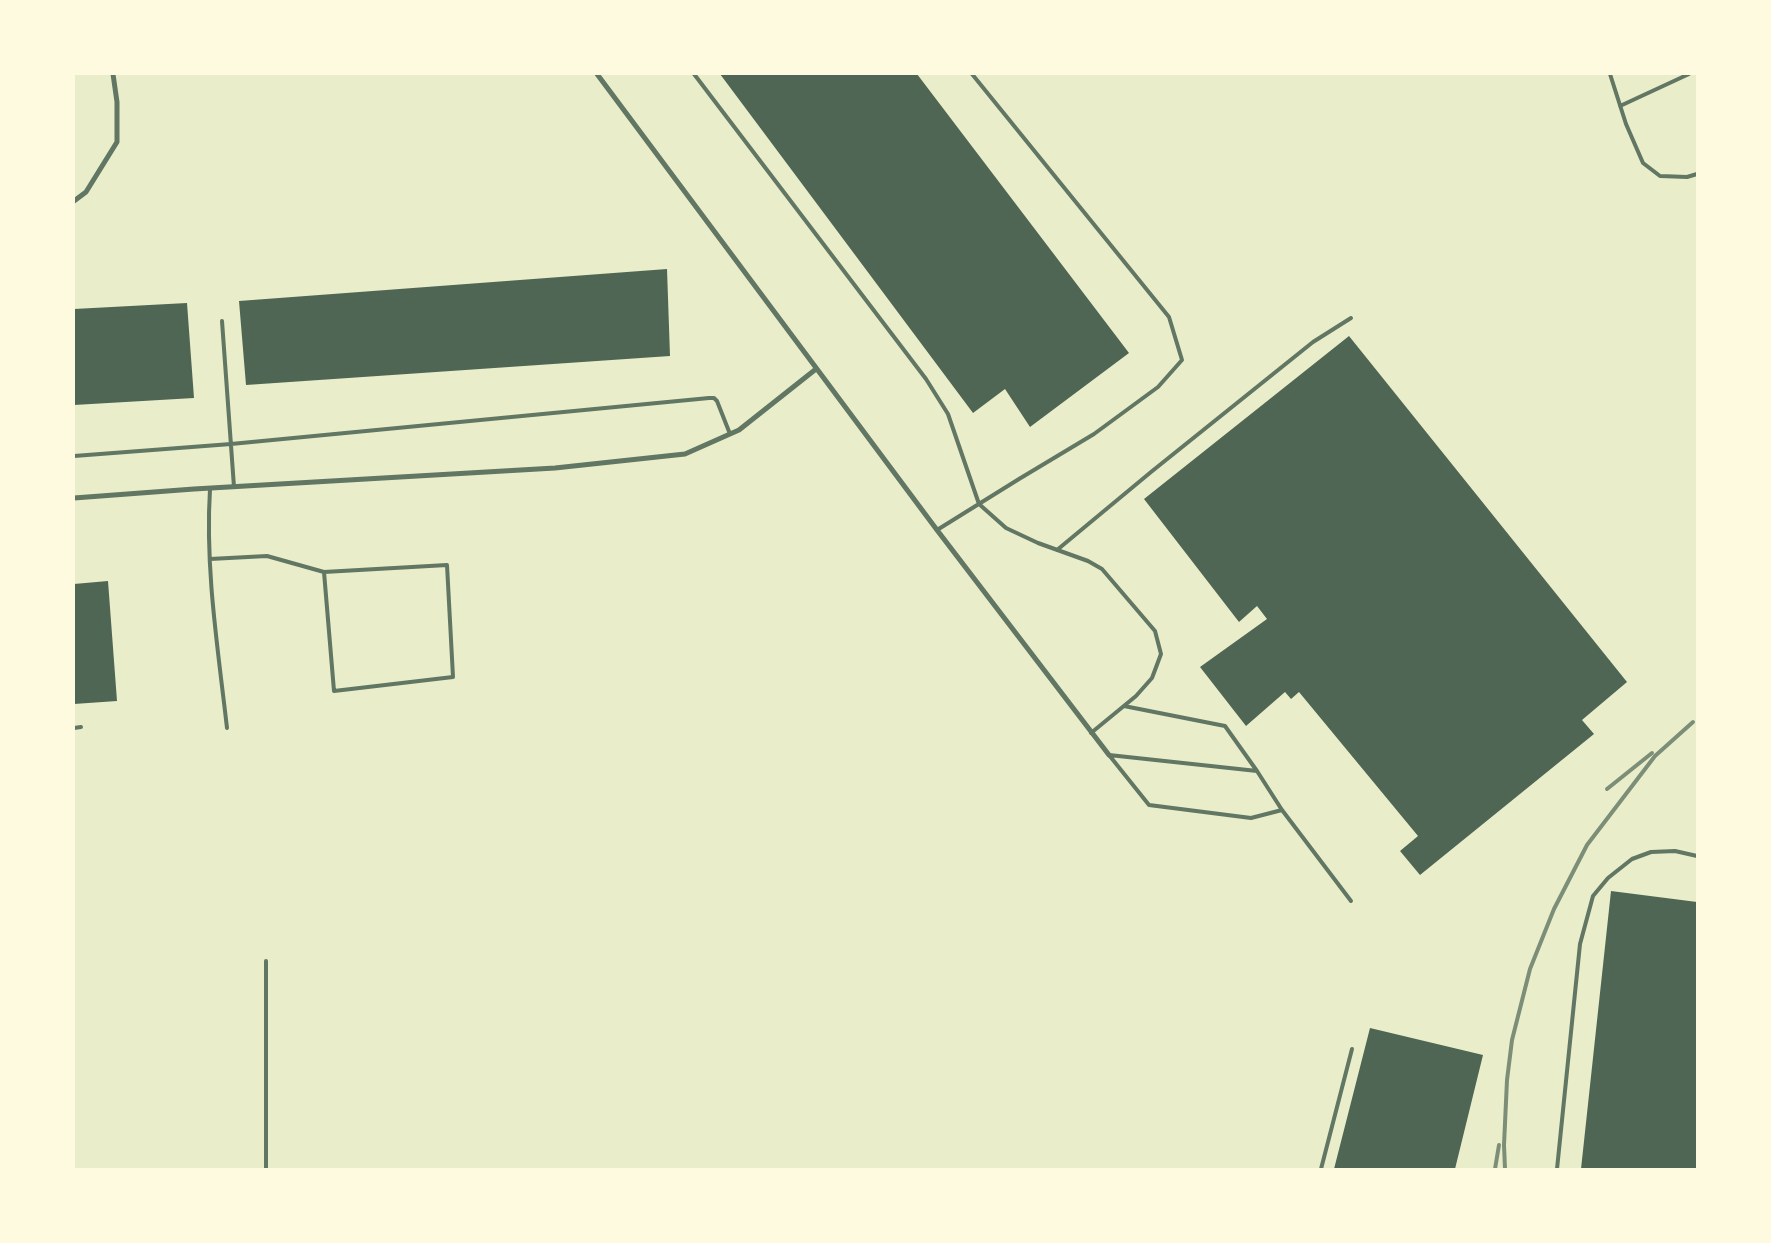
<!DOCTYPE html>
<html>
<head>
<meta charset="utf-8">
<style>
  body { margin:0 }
  #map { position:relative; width:1771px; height:1243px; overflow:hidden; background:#e9edc9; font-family:"DM Sans",sans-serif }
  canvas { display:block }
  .frame { position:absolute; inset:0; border:75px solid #fefae0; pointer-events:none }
</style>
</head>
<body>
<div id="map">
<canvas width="1771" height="1243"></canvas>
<div class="frame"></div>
</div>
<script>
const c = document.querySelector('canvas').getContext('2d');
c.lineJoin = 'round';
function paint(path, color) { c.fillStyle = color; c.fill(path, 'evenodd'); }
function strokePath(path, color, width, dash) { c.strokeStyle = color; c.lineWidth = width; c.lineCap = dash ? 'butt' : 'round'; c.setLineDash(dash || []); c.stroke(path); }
const building = new Path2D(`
  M720,74H917L1129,353L1030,427L1005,389L973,413Z
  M667,269L670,356L246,385L239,301Z
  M187,303L194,398L74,405V309Z
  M1349,336L1627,682L1582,720L1594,734L1420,875L1400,851L1418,836L1299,692L1291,699L1285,692L1246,726L1200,667L1267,619L1257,606L1239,622L1144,499Z
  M108,581L117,701L74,704V584Z
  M1611,891L1697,902V1169H1581Z
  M1370,1028L1483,1055L1455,1169H1334Z`);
const service = new Path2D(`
  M694,74L926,379L948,414L979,504L1006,528L1038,543L1088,561L1102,569L1155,631L1161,654L1152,678L1136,696L1091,733
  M1610,74L1626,124L1643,163L1660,176L1687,177L1697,174
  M1620,106L1689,74
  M222,321L234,487
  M74,456L231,444L709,398H714L717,401L730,434
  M210,489C205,569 218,649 227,728
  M937,530L1019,479L1094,434L1158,387L1182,360L1169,317L972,74
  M1057,550L1151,472L1313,342L1351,318
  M210,559L267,556L324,572L447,565L453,677L334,691L324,572
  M1124,706L1225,726L1257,771
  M74,728L81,727
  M1109,755L1257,771L1282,810L1351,901
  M1109,755L1149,805L1251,818L1282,810
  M266,1169V961
  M1321,1169L1352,1049
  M1557,1169L1580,944L1593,896L1608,878L1632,859L1651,852L1675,851L1697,856`);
const minor = new Path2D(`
  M597,74L937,530L1109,755
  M74,201L86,192L117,142V102L113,74
  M74,498L194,489L555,468L685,454L739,430L816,369`);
const rail = new Path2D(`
  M1607,789L1652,753
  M1495,1169L1499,1145
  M1505,1169L1504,1145L1507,1080L1512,1040L1530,969L1554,909L1587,845L1655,756L1693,722`);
paint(building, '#4f6655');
strokePath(service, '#617663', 4);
strokePath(minor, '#617663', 5);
strokePath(rail, '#7c8e77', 4);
</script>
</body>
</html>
